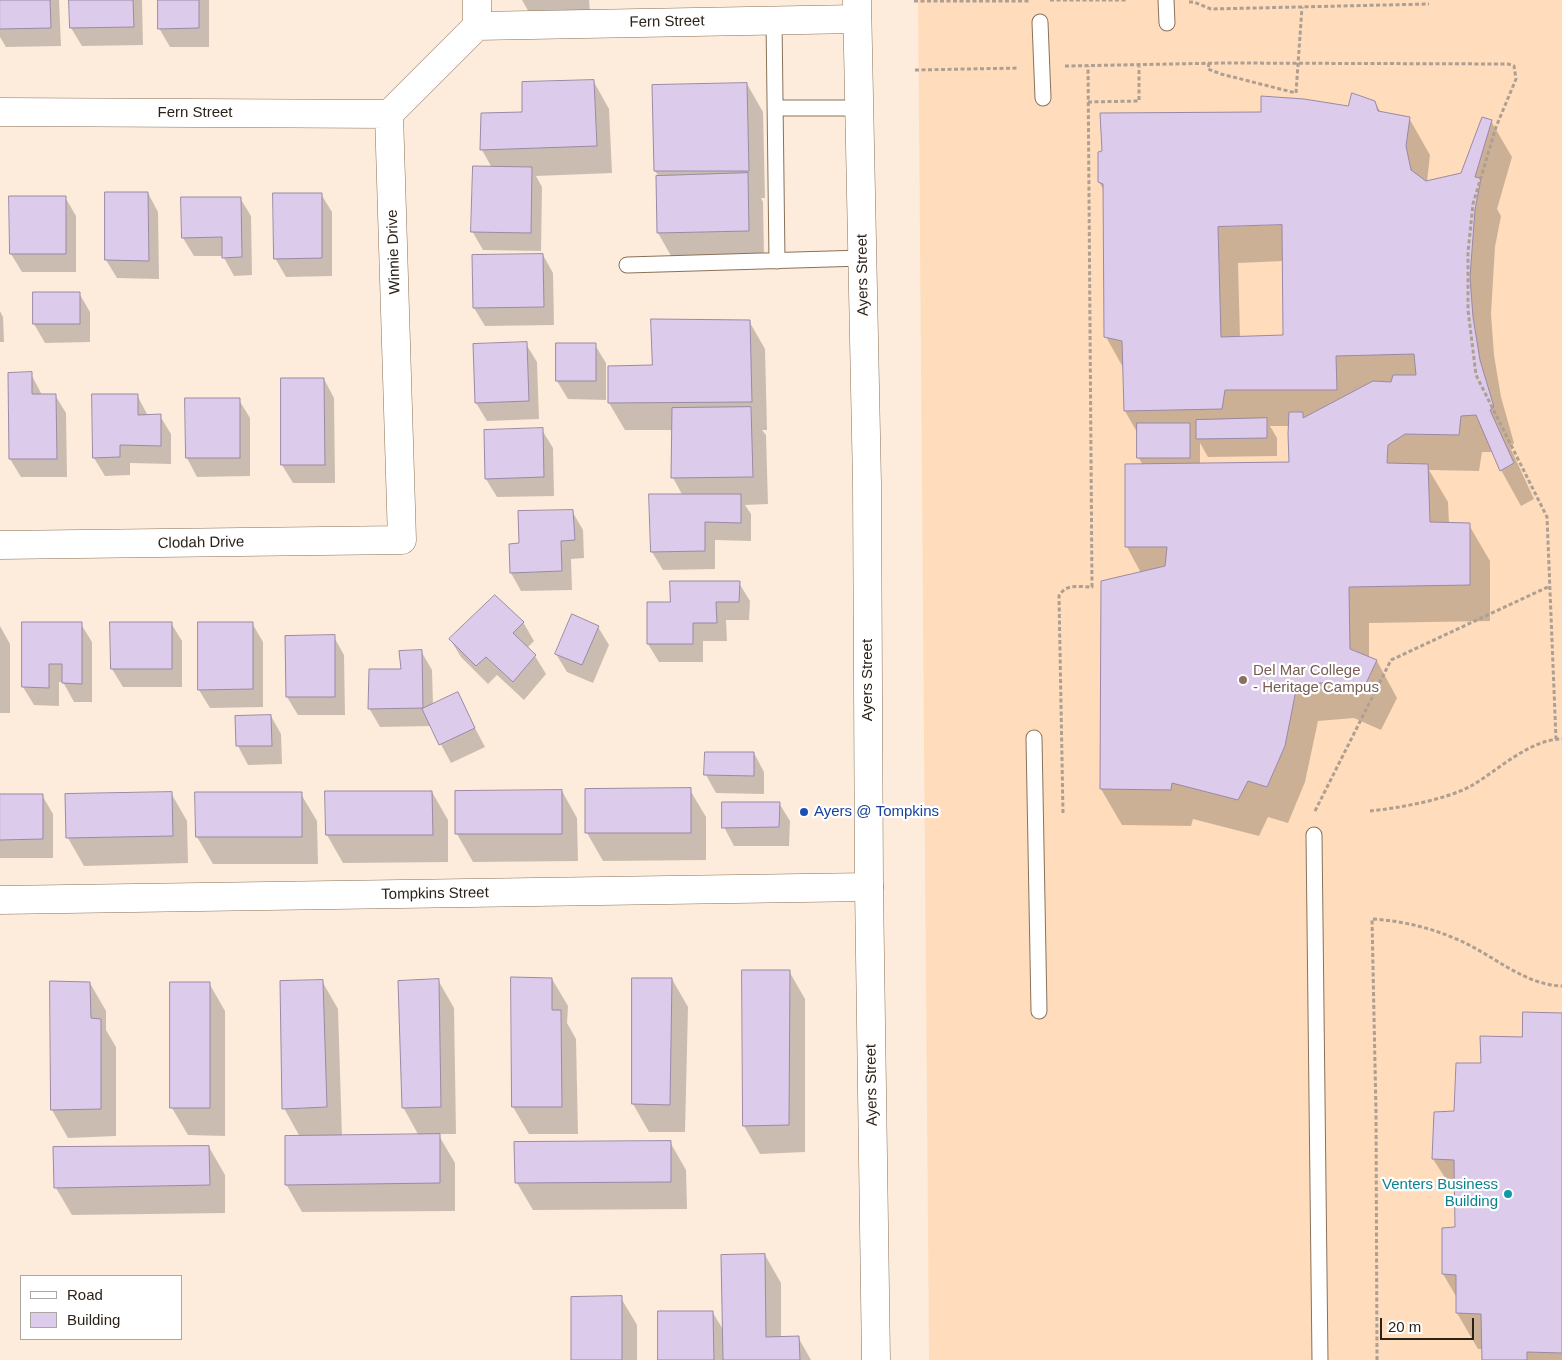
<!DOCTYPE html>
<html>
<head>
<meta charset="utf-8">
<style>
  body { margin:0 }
  #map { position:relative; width:1562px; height:1360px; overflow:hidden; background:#fdecdc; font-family:Arial,sans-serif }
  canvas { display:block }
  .legend { position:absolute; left:20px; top:1275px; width:162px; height:65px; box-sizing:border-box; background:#fff; border:1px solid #aba7a3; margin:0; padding:6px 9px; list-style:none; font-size:15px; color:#2c2218 }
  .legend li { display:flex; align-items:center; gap:10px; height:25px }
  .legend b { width:25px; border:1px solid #aba7a3 }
  .scale { position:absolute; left:1380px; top:1318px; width:94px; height:22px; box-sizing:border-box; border:2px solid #2c2218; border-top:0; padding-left:6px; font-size:15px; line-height:18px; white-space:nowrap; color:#2c2218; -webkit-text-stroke:4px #fff; paint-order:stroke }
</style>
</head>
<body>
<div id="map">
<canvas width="1562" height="1360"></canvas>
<ul class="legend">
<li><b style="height:6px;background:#fff"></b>Road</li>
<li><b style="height:14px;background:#ddcbeb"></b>Building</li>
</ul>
<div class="scale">20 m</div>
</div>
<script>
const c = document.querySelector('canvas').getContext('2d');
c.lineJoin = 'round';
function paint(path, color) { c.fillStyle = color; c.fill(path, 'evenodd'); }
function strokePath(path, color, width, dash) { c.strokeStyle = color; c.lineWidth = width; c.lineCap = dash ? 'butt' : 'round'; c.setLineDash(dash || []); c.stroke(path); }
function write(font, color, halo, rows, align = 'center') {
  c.font = font + ' Arial,sans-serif'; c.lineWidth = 4.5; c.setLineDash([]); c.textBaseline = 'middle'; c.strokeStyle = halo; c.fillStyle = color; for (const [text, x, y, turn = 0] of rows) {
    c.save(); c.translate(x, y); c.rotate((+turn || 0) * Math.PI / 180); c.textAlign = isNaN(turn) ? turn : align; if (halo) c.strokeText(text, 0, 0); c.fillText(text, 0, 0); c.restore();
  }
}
const built = new Path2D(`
  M918,0H1562V1360H929Z`);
const shadow = new Path2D(`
  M0,0H59L61,46L6,47L0,37Z
  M70,0H142L143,45L82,46L71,28Z
  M159,0H209V47H170L159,28Z
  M522,0H589L590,12L530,14Z
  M594,82L609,109L612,173L536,176L542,187L541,251L483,250L472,231L492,168L482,150L523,113Z
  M747,84L763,112L765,198H761L763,202L764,258L674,261L658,233L657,177H659L655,171Z
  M1375,102L1381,113L1409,118L1430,155L1427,182L1462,174L1491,121L1512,157L1497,209L1501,216L1495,247L1491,314L1494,355L1501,397L1514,443L1510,447L1534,499L1521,506L1501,470L1493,452H1482L1479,471L1429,470L1448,502L1449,524L1469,525L1490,561V621L1369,623V658L1377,661L1397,698L1381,730L1354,718L1318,721L1305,782L1288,823L1268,817L1259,836L1193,819L1191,826L1122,825L1101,789L1141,573L1127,547L1143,465L1138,457V434L1125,411L1124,369L1106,337L1105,192L1099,182L1262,114L1349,107ZM1284,261V336L1240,337L1238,263ZM1270,426H1289L1290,463L1200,464V443L1208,457L1277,456V438Z
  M148,193L158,212L159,279L117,278L106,260Z
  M321,194L332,212V276L286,277L275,258Z
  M65,197L76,216V272H22L11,254Z
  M240,198L251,216L252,275L234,276L223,256H194L183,238Z
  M543,255L553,273L554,325L485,326L474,308Z
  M79,293L90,312V342L45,343L34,324V294Z
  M0,311L3,317L4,342H0Z
  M749,321L765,349L767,430H762L766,435L768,504L745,505L751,514V541L715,540V569L663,570L652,552L683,496L673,478V430H625L609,403L653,366Z
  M526,344L537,362L539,419L487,421L476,403Z
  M595,345L606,363V400L568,399L557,381Z
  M31,374L42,395H55L66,413L67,477H21L10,459Z
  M324,379L334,398L335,483H293L282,465Z
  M137,395L148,416H160L171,434V464L130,463V475L105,476L94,458Z
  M186,400H239L250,418V476L197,477L187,458Z
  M542,430L553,448L554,496L497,497L486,479Z
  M572,511L583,530L584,558L571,559L572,590L521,591L511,573L521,544Z
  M739,583L750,601L749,620H726L727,641H703V662H659L648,644L671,603Z
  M523,622L534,641L527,648L535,656L546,674L524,700L497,675L488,684L461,657L450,639Z
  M171,623L182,641V687H123L112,669Z
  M252,623L263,642V707L210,708L199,690Z
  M81,624L92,642V702H74L63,682H59V706L34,705L23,687Z
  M0,626L10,644V713H0Z
  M598,627L609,645L593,683L567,672L556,654Z
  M334,637L344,655L345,715H298L287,697Z
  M421,651L432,670L433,705L457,694L485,747L451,763L431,726L380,727L369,708Z
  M271,716L281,734L282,764L248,765L238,746L236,717Z
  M754,753L764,772V794L716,793L706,775Z
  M587,790H690L706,817V860L603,861L587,833Z
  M562,791L577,818L578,861L473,862L457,834L456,792Z
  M432,792L448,820V862L343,863L327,835V793Z
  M171,793L187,821L188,863L84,866L68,838Z
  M301,794L317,821L318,864H213L197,837Z
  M42,795L53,814V858H0V796Z
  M779,803L790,821L789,846H734L724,827Z
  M743,971H789L805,999V1152L760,1154L744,1126Z
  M552,979L568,1006L567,1023L576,1039L578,1134H529L513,1107Z
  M672,979L688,1007L685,1132H649L633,1104Z
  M438,980L454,1008L456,1134H438L455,1163V1211L302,1212L286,1184L300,1137L284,1108L322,981L338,1009L342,1137L419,1136L403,1107Z
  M52,983H90L106,1011V1030L116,1047V1136L68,1138L52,1110Z
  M209,983L225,1011V1136L188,1135L172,1108Z
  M1562,1014V1360H1483V1349H1478L1457,1313V1298L1443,1274L1456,1229V1195L1433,1159L1455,1113L1482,1064Z
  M670,1142L686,1170L687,1209L533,1210L517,1183Z
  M209,1147L225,1175V1213L72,1215L56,1188Z
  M765,1255L781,1283V1338L798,1337L811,1360H659L713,1313L724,1331Z
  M621,1298L637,1325V1360H572Z`);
const building = new Path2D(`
  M0,0H50L51,28L0,29Z
  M69,0H133L134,27L70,28Z
  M158,0H199V28L158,29Z
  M594,80L597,146L480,150L481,113L522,112V82Z
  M747,83L749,171H654L652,85Z
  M1352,93L1375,101L1378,111L1410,117L1406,146L1411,170L1426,181L1461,173L1482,117L1492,120L1475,177L1481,178L1475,210L1470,277L1473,317L1480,360L1494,407L1490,410L1514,463L1500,471L1476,415L1461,416L1459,435L1405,434L1388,445L1387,463L1428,464L1430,522L1470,523V585L1349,587L1350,649L1377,660L1361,694L1332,682L1297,685L1285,746L1267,787L1248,781L1238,800L1172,783L1171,790L1100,789L1101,581L1165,566L1167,547H1125V464L1289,462L1288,434L1289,412H1303V418L1373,381L1391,382L1393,375H1416L1414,354L1336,356L1337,390H1225L1222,409L1124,411L1122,341L1104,337L1103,184L1098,182V152L1102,151L1100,113L1261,112V96L1304,99L1348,106ZM1282,225L1283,335L1221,337L1218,227Z
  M473,166L532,167L531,233L471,232Z
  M748,173L749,231L657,233L656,176Z
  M105,192H148L149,261L105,260Z
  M273,193H322V258L274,259Z
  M9,196H66V254H10Z
  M181,197H241L242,257L222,258V237L182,238Z
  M543,254L544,307L473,308L472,255Z
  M33,292H80V324H33Z
  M651,319L750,320L752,402L608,403V366L652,365Z
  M527,342L529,401L475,403L473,344Z
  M556,343H596V381H556Z
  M32,372V394H56L57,459H9L8,373Z
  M281,378H324L325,465H281Z
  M92,394H138V415L161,414V446L120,445V457L93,458Z
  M185,398H240V458H186Z
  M751,407L753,477L671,478L672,408Z
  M1267,418V438L1196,439V420Z
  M1137,423H1190V458H1137Z
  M543,428L544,477L485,479L484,430Z
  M649,494H741V523L705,522V551L651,552Z
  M573,510L575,540L561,541L562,571L510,573L509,544L519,543L518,511Z
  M670,581H740L739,602H716L717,623H693V644H647V602H670Z
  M495,595L524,622L513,633L536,655L513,682L486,657L476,666L449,639Z
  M572,614L599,626L582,665L555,654Z
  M22,622H82V684L62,683V664H49V688L22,687Z
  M110,622H172V669H111Z
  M198,622H253V689L198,690Z
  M335,635V697H286L285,636Z
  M422,650L423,708L368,709L369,669H401L399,651Z
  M458,692L475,728L439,745L422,709Z
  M271,715L272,746H236L235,716Z
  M705,752H754V776L704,775Z
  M691,788V833H585V789Z
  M562,790V834H455V791Z
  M325,791H432L433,835H326Z
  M172,792L173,836L66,838L65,794Z
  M195,792H302V837H196Z
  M0,794H43V839L0,840Z
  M722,802H780L779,827L722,828Z
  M742,970H790L789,1125L743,1126Z
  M511,977L552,978V1010H561L562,1107H512Z
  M632,978H672L670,1105L632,1104Z
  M439,979L441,1107L402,1108L398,981Z
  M323,980L327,1107L282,1109L280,981Z
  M50,981L90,982L91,1018L101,1019V1109L51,1110Z
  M170,982H210V1108H170Z
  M1523,1012L1562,1013V1353L1527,1352V1360H1482L1481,1314L1456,1313V1275L1442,1274V1228L1455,1227L1454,1160L1432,1159L1434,1112L1454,1111L1456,1063H1481L1480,1036L1522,1037Z
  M440,1134V1183L285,1185V1136Z
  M671,1141V1182L515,1183L514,1142Z
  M209,1146L210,1185L54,1188L53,1147Z
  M765,1254L766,1337L799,1336L800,1360H723L721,1255Z
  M622,1296V1360H571V1297Z
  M658,1311H713L714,1360H658Z`);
const path = new Path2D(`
  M1050,0H1126
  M914,1H1029
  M1189,2H1194L1211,9L1429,4
  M1209,63L1208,69L1221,74L1296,93L1302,7
  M1065,66L1225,63L1508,64L1514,66L1516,79L1496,127L1473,204L1468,252V310L1476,375L1547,517L1556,739
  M915,70L1019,68
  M1088,102L1139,101V65
  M1315,811L1391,660L1550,586
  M1370,811C1399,808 1445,800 1471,786C1497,771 1530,739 1562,739
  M1063,813L1059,596C1066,583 1079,587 1092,587L1088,66
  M1377,1360L1376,1113L1372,919C1404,921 1432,928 1461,941C1494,956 1525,985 1562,986`);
const lane = new Path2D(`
  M1166,0L1167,23
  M774,20L777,261
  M1040,22L1043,98
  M775,108H860
  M627,265L863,258
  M1034,738L1039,1011
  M1314,835L1320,1360`);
const street = new Path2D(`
  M477,26L857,19
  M0,112L389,114
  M0,545L402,540L389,114L477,26V0
  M0,900L869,887`);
const secondary = new Path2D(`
  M857,0L867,483L869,887L876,1360`);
const markers = [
  [1243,680,5,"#8d6e63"],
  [804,812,5,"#1a4fb4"],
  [1508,1194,5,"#0f9aa8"]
];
const streetNames = [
  ["Fern Street",667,22,-1],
  ["Fern Street",195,113],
  ["Winnie Drive",394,252,-92],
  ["Ayers Street",863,275,-91],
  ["Clodah Drive",201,543,-1],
  ["Ayers Street",868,680,-90],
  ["Tompkins Street",435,894,-1],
  ["Ayers Street",872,1085,-91]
];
const educationNames = [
  ["Del Mar College",1253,671],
  ["- Heritage Campus",1253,688]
];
const transitNames = [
  ["Ayers @ Tompkins",814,812]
];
const cultureNames = [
  ["Venters Business",1498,1185],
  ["Building",1498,1202]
];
paint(built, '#ffddbc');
paint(shadow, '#0003');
paint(building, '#ddcbeb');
strokePath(building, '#9a89a6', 1);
strokePath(lane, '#8a7159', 17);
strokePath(street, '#8a7159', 29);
strokePath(secondary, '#8a7159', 29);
strokePath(path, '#ad9f91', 3, [4, 2.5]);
strokePath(lane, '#fff', 15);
strokePath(street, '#fff', 28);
strokePath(secondary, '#fff', 28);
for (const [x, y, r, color] of markers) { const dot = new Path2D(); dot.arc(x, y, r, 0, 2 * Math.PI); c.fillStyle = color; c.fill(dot); strokePath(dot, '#fff', 2); }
write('15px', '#2c2218', '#fff', streetNames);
write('15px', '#785e54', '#fff', educationNames, 'left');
write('15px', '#164399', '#fff', transitNames, 'left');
write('15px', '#0d838f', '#fff', cultureNames, 'right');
</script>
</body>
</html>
